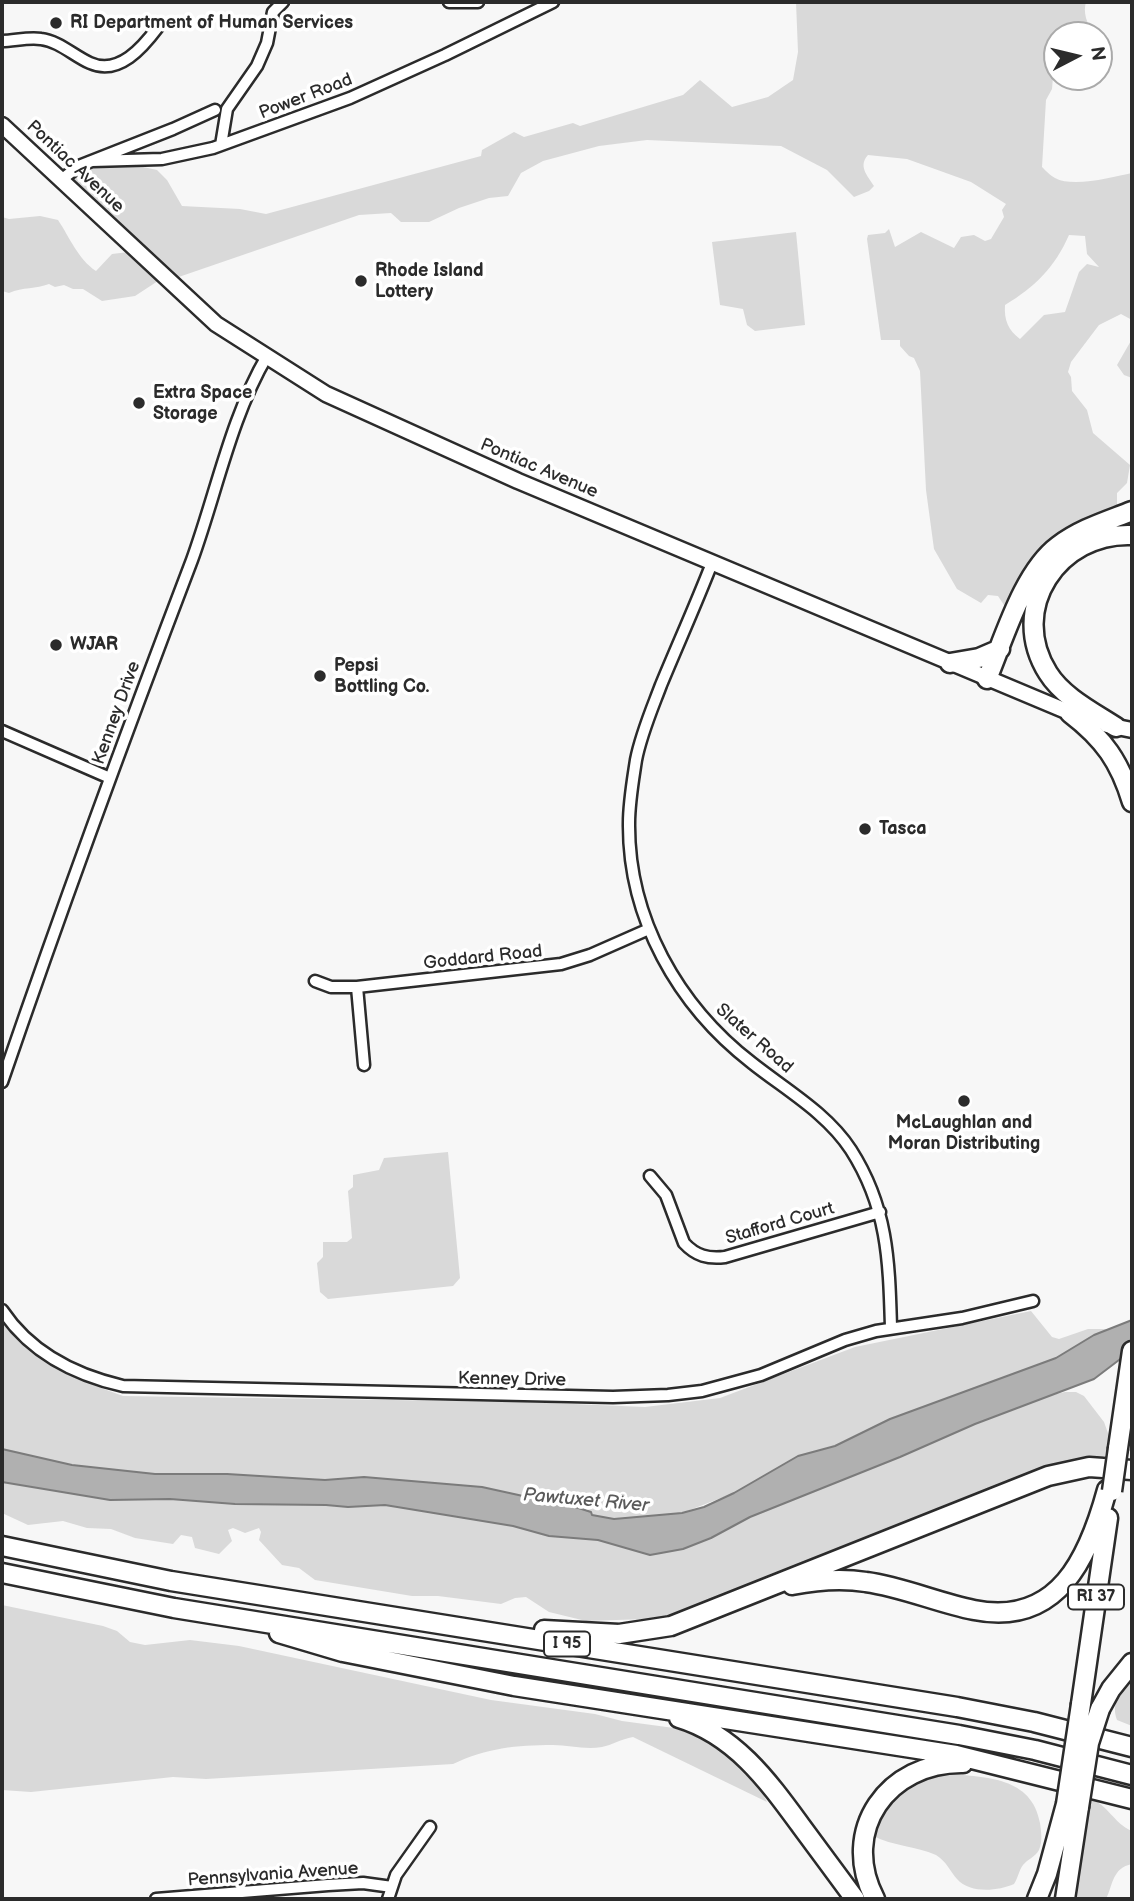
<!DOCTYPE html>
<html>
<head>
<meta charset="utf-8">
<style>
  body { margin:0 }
  #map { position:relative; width:1134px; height:1901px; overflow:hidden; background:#f7f7f7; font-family:"Balsamiq Sans",sans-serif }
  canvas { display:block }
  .frame { position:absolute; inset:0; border:4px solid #2b2b2b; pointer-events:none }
  .north { position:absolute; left:1043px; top:21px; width:70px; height:70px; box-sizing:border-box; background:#fff; border:2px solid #aaa; border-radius:50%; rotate:83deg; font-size:19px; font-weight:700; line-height:28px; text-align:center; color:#2b2b2b }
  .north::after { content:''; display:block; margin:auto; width:24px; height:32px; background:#2b2b2b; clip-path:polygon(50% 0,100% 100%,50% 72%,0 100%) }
</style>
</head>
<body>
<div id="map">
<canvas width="1134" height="1901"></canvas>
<div class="frame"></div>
<div class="north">N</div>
</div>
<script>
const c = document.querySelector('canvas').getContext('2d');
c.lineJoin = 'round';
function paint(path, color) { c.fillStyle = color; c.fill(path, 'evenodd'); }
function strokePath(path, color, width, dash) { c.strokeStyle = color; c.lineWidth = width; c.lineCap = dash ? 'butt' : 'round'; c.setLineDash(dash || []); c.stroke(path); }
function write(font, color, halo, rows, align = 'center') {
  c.font = font + ' "Balsamiq Sans",sans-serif'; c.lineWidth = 7; c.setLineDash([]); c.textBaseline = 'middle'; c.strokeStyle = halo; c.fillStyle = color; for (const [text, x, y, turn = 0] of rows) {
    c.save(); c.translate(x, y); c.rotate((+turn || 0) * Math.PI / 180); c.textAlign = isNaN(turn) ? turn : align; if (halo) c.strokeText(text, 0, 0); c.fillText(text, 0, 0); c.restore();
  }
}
const green = new Path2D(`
  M796,2H1086C1083,11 1086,26 1095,31C1099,34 1103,34 1107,36L1099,38V35H1057V71L1053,77L1052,89L1046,100L1042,167C1046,171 1051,176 1055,178C1073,188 1113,177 1132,173V320L1121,314L1099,325L1071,362L1068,372L1071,377L1072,391L1087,410L1093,433L1130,465L1127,483L1117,493V517L1016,606L1006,608L998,596L988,595L981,603L957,589L934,549L926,490L920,371L914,358L909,356L900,346V340H881L867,239L868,235L885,233L889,229L895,247L921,232L954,248L961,237L974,235L985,241L991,239L1004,217L1002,210L1006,204L971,182L907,159L868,155C858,166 867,175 874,186L869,191L854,197L827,170L781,146L647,140L599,146L543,161L521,173L508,196L489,198L459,208L429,222H401L391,213L359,215L170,280L164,277L135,296L102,301L83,289H73L64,285L55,287L49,284C36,289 23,287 9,293L2,291V217L9,219L40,216L58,220C70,238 78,259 96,271L112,254L137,251L64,178L126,147L134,165L157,170L167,180L182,206L240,209L266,214L481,156L482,150L514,132L524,137L573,123L580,126L683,95L700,80L732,107L768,97L793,80L798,52ZM1069,235L1085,236L1087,254L1099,267L1087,264L1079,272L1065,312L1044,315L1020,339C1008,330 1004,320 1005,305C1035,287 1055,267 1069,235Z
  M796,232L805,325L755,331L747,325L743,309L720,305L712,242Z
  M1132,339V378L1124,375L1117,365Z
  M448,1152L460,1278L453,1286L328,1299L320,1292L317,1263L323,1257V1242H347L352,1238L348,1191L353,1187V1175L379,1170L384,1158Z
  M1031,1311L1052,1337L1059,1339L1088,1329H1107L1056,1358L890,1419L835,1446L798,1456L734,1493L682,1513L614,1519L591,1515L547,1498L523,1496L482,1487L364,1477L325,1480L227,1474H155L72,1465L2,1449V1322C38,1366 72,1377 123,1396L526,1402L645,1407L720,1398L855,1347Z
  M1065,1392H1076L1084,1396L1104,1422L1109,1436L1105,1456L680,1613L647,1619L586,1621L549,1612L526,1597L515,1598L501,1604L438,1596H412L315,1580L299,1568L282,1565L259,1540L261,1532L259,1528L245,1533L233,1528L228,1530L232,1541L219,1554L195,1548L192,1537L181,1535L173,1544L135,1538L111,1529L87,1528L63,1521L28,1525L2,1513V1482L110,1500L170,1499L235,1504L326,1505L348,1507L385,1505L513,1526L549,1536L598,1540L630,1549H683L711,1538L750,1517L900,1457L975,1424L1052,1395Z
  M2,1605L103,1626L117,1631L130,1642L145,1645L190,1640L239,1646L491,1700L595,1714L622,1721L674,1728L695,1736L734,1759L760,1788L767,1802L633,1737C621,1739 612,1745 602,1747C585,1750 569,1745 553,1745C516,1745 487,1748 453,1764L206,1779L173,1777L31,1792L2,1790Z
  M1132,1680V1726L1117,1720C1111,1704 1119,1690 1132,1680Z
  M948,1774C986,1777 1032,1777 1040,1823C1041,1831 1043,1841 1039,1850C1035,1857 1028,1859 1023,1865C1019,1870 1018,1878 1014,1884C998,1891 970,1894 957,1879C950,1871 946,1861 936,1855C916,1846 893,1846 873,1836C883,1801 910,1777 948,1774Z
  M1089,1798C1108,1804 1114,1824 1132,1831V1864C1112,1868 1113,1885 1106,1899H1072Z`);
const water = new Path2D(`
  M1132,1320V1354L1119,1360L1094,1379L975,1424L900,1457L750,1517L711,1538L683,1549L650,1555L598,1540L549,1536L513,1526L385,1505L348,1507L326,1505L235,1504L170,1499L110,1500L2,1482V1449L72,1465L155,1474H227L325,1480L364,1477L482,1487L523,1496L547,1498L591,1512L592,1515L614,1519L682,1513L704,1507L734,1493L798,1456L835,1446L890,1419L1056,1358L1094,1335Z`);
const minor = new Path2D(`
  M449,2H478
  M2,41C14,41 28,37 41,39C59,41 74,56 90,63C119,76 143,47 158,27
  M221,145L227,109L257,66L267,43L273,12L283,2
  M92,161L162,159L213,148L350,98L445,55L553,2
  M61,180L79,166L173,129L215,110
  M712,563C696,604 678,644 661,685C652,709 641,734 636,760C633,780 629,802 629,823C628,918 678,1006 752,1063C786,1090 827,1113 851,1150C888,1208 889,1261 891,1327
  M2,731L110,778
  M315,981L331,987H357L561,964L590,955L649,929
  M357,987L364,1065
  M2,1082C62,907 126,733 192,560C216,494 231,417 267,356
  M650,1176L666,1195L684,1243C696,1256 708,1259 725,1257L880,1212
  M2,1310C30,1352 75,1375 123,1386L613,1397L668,1395L702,1391L761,1375L845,1340L876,1331L962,1318L1033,1301
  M156,1899L328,1885L363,1883L392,1887
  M388,1899L396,1875L430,1827`);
const secondary = new Path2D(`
  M2,125L216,324L326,394L518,481L1078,716
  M1107,725L1132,730`);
const motorway = new Path2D(`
  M950,663L979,658L1000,649
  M987,679C1004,639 1023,572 1058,546C1080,529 1107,521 1132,511
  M1070,713C1104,739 1120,762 1132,802
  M1116,727C1093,712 1063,697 1048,673C1007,608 1059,532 1132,535
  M1118,1448L1132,1351
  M2,1546L171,1581L957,1707L1034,1722L1132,1747
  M2,1573L174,1608L959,1735L1035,1750L1132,1775
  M792,1585C817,1580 842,1578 866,1582C903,1587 938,1603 974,1610C1059,1627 1089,1556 1107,1490
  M544,1630L619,1634L671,1626L1048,1476L1089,1467L1132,1470
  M279,1633L343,1652L514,1686L956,1755L1132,1799
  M1081,1704L1108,1518
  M1100,1709L1111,1689L1132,1663
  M679,1718C735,1735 768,1781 801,1826C819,1850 837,1875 855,1899
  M875,1899C839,1830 888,1762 963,1763
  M1037,1899L1047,1874L1066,1804
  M1065,1899L1079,1807`);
const motorwayBridge = new Path2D(`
  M1112,1491L1118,1448
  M1066,1804L1081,1704
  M1079,1807L1089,1743L1100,1709`);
const markers = [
  [56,23,7,"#2b2b2b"],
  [361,281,7,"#2b2b2b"],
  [139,403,7,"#2b2b2b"],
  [56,645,7,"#2b2b2b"],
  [320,676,7,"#2b2b2b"],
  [865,829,7,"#2b2b2b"],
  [964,1101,7,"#2b2b2b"]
];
const shields = [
  [1096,1597,56],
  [567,1644,46]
];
const shieldNames = [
  ["RI 37",1096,1597],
  ["I 95",567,1644]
];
const poiNames = [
  ["RI Department of Human Services",70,23],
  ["Rhode Island",375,271],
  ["Lottery",375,292],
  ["Extra Space",153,393],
  ["Storage",153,414],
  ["WJAR",70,645],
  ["Pepsi",334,666],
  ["Bottling Co.",334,687],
  ["Tasca",879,829],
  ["McLaughlan and",964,1123,"center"],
  ["Moran Distributing",964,1144,"center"]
];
const streetNames = [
  ["Power Road",306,97,-21],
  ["Pontiac Avenue",75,167,43],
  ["Pontiac Avenue",539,469,23],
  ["Kenney Drive",117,713,-70],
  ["Goddard Road",483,958,-6],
  ["Slater Road",754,1039,41],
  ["Stafford Court",780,1224,-16],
  ["Kenney Drive",512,1380,1],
  ["Pennsylvania Avenue",273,1875,-4]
];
const waterNames = [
  ["Pawtuxet River",586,1501,5]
];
paint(green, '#d9d9d9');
paint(water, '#b0b0b0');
strokePath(water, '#7b7b7b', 2);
strokePath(minor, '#2b2b2b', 15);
strokePath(secondary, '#2b2b2b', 19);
strokePath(motorway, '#2b2b2b', 23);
strokePath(minor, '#fff', 10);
strokePath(secondary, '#fff', 14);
strokePath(motorway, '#fff', 18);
strokePath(motorwayBridge, '#2b2b2b', 23, []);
strokePath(motorwayBridge, '#fff', 18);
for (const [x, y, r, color] of markers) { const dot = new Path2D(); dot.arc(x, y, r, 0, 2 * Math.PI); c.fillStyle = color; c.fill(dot); strokePath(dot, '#fff', 2.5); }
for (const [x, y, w] of shields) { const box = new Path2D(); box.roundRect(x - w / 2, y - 12.5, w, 25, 5); c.fillStyle = '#fff'; c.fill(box); strokePath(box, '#2b2b2b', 2); }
write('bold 16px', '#2b2b2b', null, shieldNames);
write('bold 18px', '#2b2b2b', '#fff', poiNames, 'left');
write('18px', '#2b2b2b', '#fff', streetNames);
write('italic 19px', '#5a5a5a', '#fff', waterNames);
</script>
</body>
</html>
